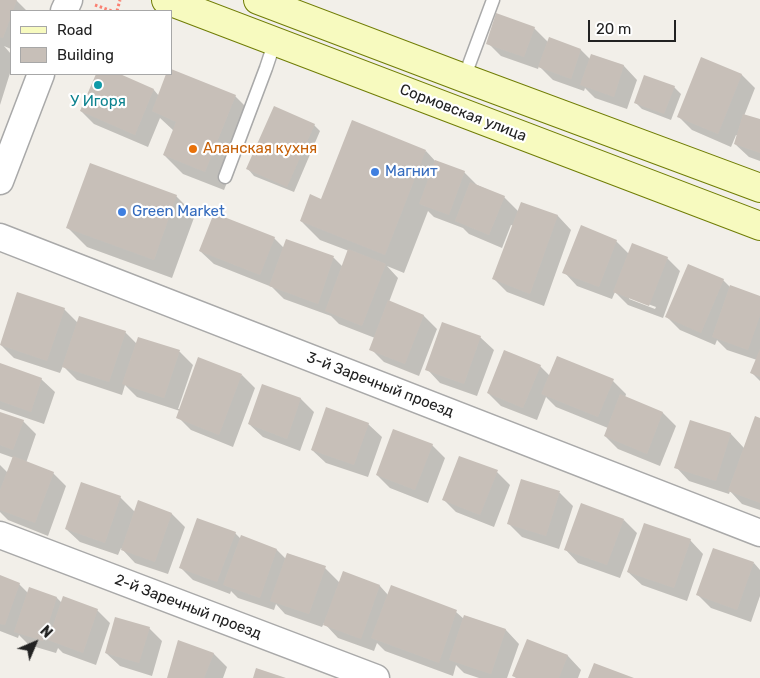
<!DOCTYPE html>
<html>
<head>
<meta charset="utf-8">
<style>
  body { margin:0 }
  #map { position:relative; width:760px; height:678px; overflow:hidden; background:#f2efe9; font-family:Rubik,sans-serif }
  canvas { display:block }
  .legend { position:absolute; left:10px; top:10px; width:162px; height:65px; box-sizing:border-box; background:#fff; border:1px solid #a7a7a7; margin:0; padding:6px 9px; list-style:none; font-size:15px; color:#222 }
  .legend li { display:flex; align-items:center; gap:10px; height:25px }
  .legend b { width:25px; border:1px solid #a7a7a7 }
  .north { position:absolute; left:10px; top:618px; width:50px; height:50px; -webkit-text-stroke:4px #fff; paint-order:stroke; rotate:45deg; font-size:14px; font-weight:700; line-height:20px; text-align:center; color:#222 }
  .north::after { content:''; display:block; margin:auto; width:18px; height:22px; background:#222; clip-path:polygon(50% 0,100% 100%,50% 72%,0 100%) }
  .scale { position:absolute; left:588px; top:20px; width:88px; height:22px; box-sizing:border-box; border:2px solid #222; border-top:0; padding-left:6px; font-size:15px; line-height:18px; white-space:nowrap; color:#222; -webkit-text-stroke:4px #fff; paint-order:stroke }
</style>
</head>
<body>
<div id="map">
<canvas width="760" height="678"></canvas>
<ul class="legend">
<li><b style="height:6px;background:#f7fabf"></b>Road</li>
<li><b style="height:14px;background:#c7bfb8"></b>Building</li>
</ul>
<div class="north">N</div>
<div class="scale">20 m</div>
</div>
<script>
const c = document.querySelector('canvas').getContext('2d');
c.lineJoin = 'round';
function paint(path, color) { c.fillStyle = color; c.fill(path, 'evenodd'); }
function strokePath(path, color, width, dash) { c.strokeStyle = color; c.lineWidth = width; c.lineCap = dash ? 'butt' : 'round'; c.setLineDash(dash || []); c.stroke(path); }
function write(font, color, halo, rows, align = 'center') {
  c.font = font + ' Rubik,sans-serif'; c.lineWidth = 4.5; c.setLineDash([]); c.textBaseline = 'middle'; c.strokeStyle = halo; c.fillStyle = color; for (const [text, x, y, turn = 0] of rows) {
    c.save(); c.translate(x, y); c.rotate((+turn || 0) * Math.PI / 180); c.textAlign = isNaN(turn) ? turn : align; if (halo) c.strokeText(text, 0, 0); c.fillText(text, 0, 0); c.restore();
  }
}
const shadow = new Path2D(`
  M0,0L17,1L27,11H11V49L4,46L11,54V70L0,105Z
  M534,28L549,43L581,50L590,59L592,55L624,66L637,80L627,109L595,98L585,88L584,91L553,80L539,66L538,69L501,56L488,43Z
  M702,59L742,75L755,88L744,116L760,121V161L749,157L735,144L738,136L736,135L731,147L692,130L679,117Z
  M98,74H117L154,90L159,96L168,74H171L235,96L254,115L224,190L183,174L164,155L174,131L160,118L148,147L94,124L81,111Z
  M674,87L681,94L671,120L642,109L636,103Z
  M314,125L320,131L294,192L254,176L248,169Z
  M426,151L437,163L464,172L477,185L504,197L519,212L522,204L558,216L571,230L544,306L507,292L494,279L514,226L511,225L502,248L469,234L463,228L434,217L428,211L404,273L387,266L398,278L389,302L424,316L437,329L419,376L384,362L371,349L375,338L339,324L331,316L284,299L272,287L214,264L200,251L274,238L284,248L287,241L334,258L343,267L349,251L320,240L301,221L322,201Z
  M176,196L195,215L172,278L87,247L68,228Z
  M616,241L629,254L667,258L680,271L663,318L628,305L615,292L612,299L577,286L564,272ZM629,297L656,307L655,309L629,299Z
  M723,280L731,288L760,297V381L752,373L757,360L727,350L717,340L715,345L680,330L667,317Z
  M64,309L78,323L125,332L137,344L139,338L180,352L193,365L178,409H180L242,375L255,388L233,447L191,430L178,417L180,411L137,397L125,385L122,395L77,380L63,366L60,373L14,358L1,345Z
  M480,337L494,350L477,396L440,383L427,369Z
  M0,364L41,379L55,392L44,424L0,409Z
  M540,366L550,376L613,381L626,394L625,398L663,413L676,426L660,466L618,449L605,436L608,428L556,407L546,397L537,420L501,406L488,393Z
  M263,385L301,399L314,412L300,451L263,437L249,424Z
  M0,413L23,421L36,434L26,463L53,473L66,486L48,536L8,520L0,512V465L8,473L14,458L0,453Z
  M760,420V510L742,504L730,491L729,494L689,481L676,467L691,421L731,434L744,448Z
  M368,424L382,437L368,477L326,463L312,450Z
  M432,445L445,458L428,503L390,488L377,475Z
  M497,472L510,485L494,527L456,512L443,499Z
  M522,481L560,493L573,506L559,549L522,537L509,524Z
  M120,497L135,512L172,514L185,527L168,574L135,563L121,548L118,555L80,542L66,529Z
  M624,520L637,533L620,578L578,563L565,549Z
  M235,533L241,539L277,550L286,559L325,568L340,583L380,586L388,595L456,612L464,619L465,616L506,630L519,644L507,678H479L464,673L456,665L453,676L385,651L377,643L374,651L338,638L324,623L322,627L285,614L276,604L274,610L238,598L231,591L230,594L193,580L180,567Z
  M690,540L703,554L687,601L642,585L628,572Z
  M754,563L760,570V596L751,622L711,608L698,595Z
  M0,577L19,584L28,593L57,598L62,603L97,610L110,623L96,665L63,653L58,648L56,653L29,645L19,635L18,638L0,631Z
  M149,628L162,641L152,676L120,666L106,653Z
  M528,641L568,656L581,670L578,678H516L514,676Z
  M179,642L214,654L227,667L223,678H168Z`);
const building = new Path2D(`
  M0,0H17L13,11H11V17L3,38L0,37Z
  M496,13L535,27L524,57L486,44Z
  M549,37L581,49L571,79L538,67Z
  M591,54L624,65L614,97L580,85Z
  M701,57L742,74L718,134L677,117Z
  M171,69L236,95L205,172L163,155L176,122L152,111L166,74H171Z
  M96,74H120L154,89L135,135L80,111Z
  M644,75L675,86L664,114L634,103Z
  M274,106L315,124L287,187L246,169Z
  M743,114L760,119V153L734,144Z
  M352,120L426,150L385,255L300,221L310,194L321,199Z
  M435,160L465,171L449,215L419,204Z
  M90,163L177,195L154,260L66,228Z
  M470,182L505,196L489,235L455,221Z
  M521,202L558,215L530,294L492,279Z
  M214,213L275,237L260,275L199,251Z
  M581,225L617,240L599,287L562,273Z
  M286,239L334,256L318,304L269,286Z
  M632,243L668,257L649,306L613,292Z
  M348,249L386,264L362,326L325,311Z
  M688,264L724,279L701,333L665,317Z
  M730,285L760,296V316L748,350L712,337Z
  M17,292L65,308L47,361L0,345Z
  M388,300L424,315L405,364L369,350Z
  M79,316L126,331L109,382L62,367Z
  M442,322L481,336L464,384L425,370Z
  M138,337L180,350L164,398L122,384Z
  M760,349V377L750,373Z
  M504,350L541,365L523,408L487,393Z
  M557,356L614,379L598,417L541,394Z
  M198,357L242,374L219,435L176,418Z
  M0,363L42,378L31,412L0,401Z
  M262,384L301,398L287,439L248,424Z
  M620,394L663,412L647,454L604,436Z
  M326,407L369,423L354,465L311,450Z
  M0,412L24,420L13,450L0,445Z
  M755,416L760,418V503L728,491Z
  M690,420L731,433L716,481L674,468Z
  M393,429L433,444L415,490L376,475Z
  M13,456L54,472L35,523L0,510V490Z
  M459,456L498,470L480,515L442,500Z
  M521,479L560,491L546,536L507,524Z
  M81,482L121,496L105,543L65,529Z
  M138,500L172,513L155,562L121,550Z
  M581,503L624,519L607,565L564,550Z
  M197,518L236,532L217,582L179,568Z
  M644,523L691,539L674,588L627,572Z
  M241,535L277,549L260,598L223,585Z
  M713,548L754,562L737,610L696,595Z
  M287,553L326,566L309,614L270,601Z
  M343,571L380,585L361,639L323,625Z
  M0,575L20,583L5,625L0,624Z
  M391,585L457,610L439,663L371,638Z
  M29,587L57,597L43,641L14,632Z
  M63,596L98,609L83,653L48,640Z
  M464,615L506,629L491,674L449,660Z
  M115,617L150,627L139,663L105,653Z
  M527,639L568,655L559,678H517L512,676Z
  M178,640L214,653L204,678H167Z
  M594,663L634,678H588Z
  M256,668L286,678H253Z`);
const path = new Path2D(`
  M95,5L112,11
  M117,11L120,0`);
const service = new Path2D(`
  M464,78L493,0
  M225,177L266,68L275,41`);
const minor = new Path2D(`
  M64,11L69,0
  M0,181L41,74
  M0,237L760,533
  M0,535L376,678`);
const secondary = new Path2D(`
  M166,0L760,226
  M258,0L464,78L760,188`);
const markers = [
  [98,85,5,"#0f9aa8"],
  [193,149,5,"#e8710a"],
  [375,172,5,"#3f7fe0"],
  [122,212,5,"#3f7fe0"]
];
const cultureNames = [
  ["У Игоря",98,102]
];
const streetNames = [
  ["Сормовская улица",463,113,21],
  ["3-й Заречный проезд",380,385,21],
  ["2-й Заречный проезд",188,607,21]
];
const foodNames = [
  ["Аланская кухня",203,149]
];
const shopNames = [
  ["Магнит",385,172],
  ["Green Market",132,212]
];
paint(shadow, '#0003');
paint(building, '#c7bfb8');
strokePath(service, '#a9a9a9', 15);
strokePath(minor, '#a9a9a9', 29);
strokePath(secondary, '#707d05', 30);
strokePath(path, '#fa8072', 3, [2.5, 2.5]);
strokePath(service, '#fff', 12);
strokePath(minor, '#fff', 26);
strokePath(secondary, '#f7fabf', 28);
for (const [x, y, r, color] of markers) { const dot = new Path2D(); dot.arc(x, y, r, 0, 2 * Math.PI); c.fillStyle = color; c.fill(dot); strokePath(dot, '#fff', 2); }
write('15px', '#0d838f', '#fff', cultureNames);
write('15px', '#222', '#fff', streetNames);
write('15px', '#c56008', '#fff', foodNames, 'left');
write('15px', '#366cbe', '#fff', shopNames, 'left');
</script>
</body>
</html>
